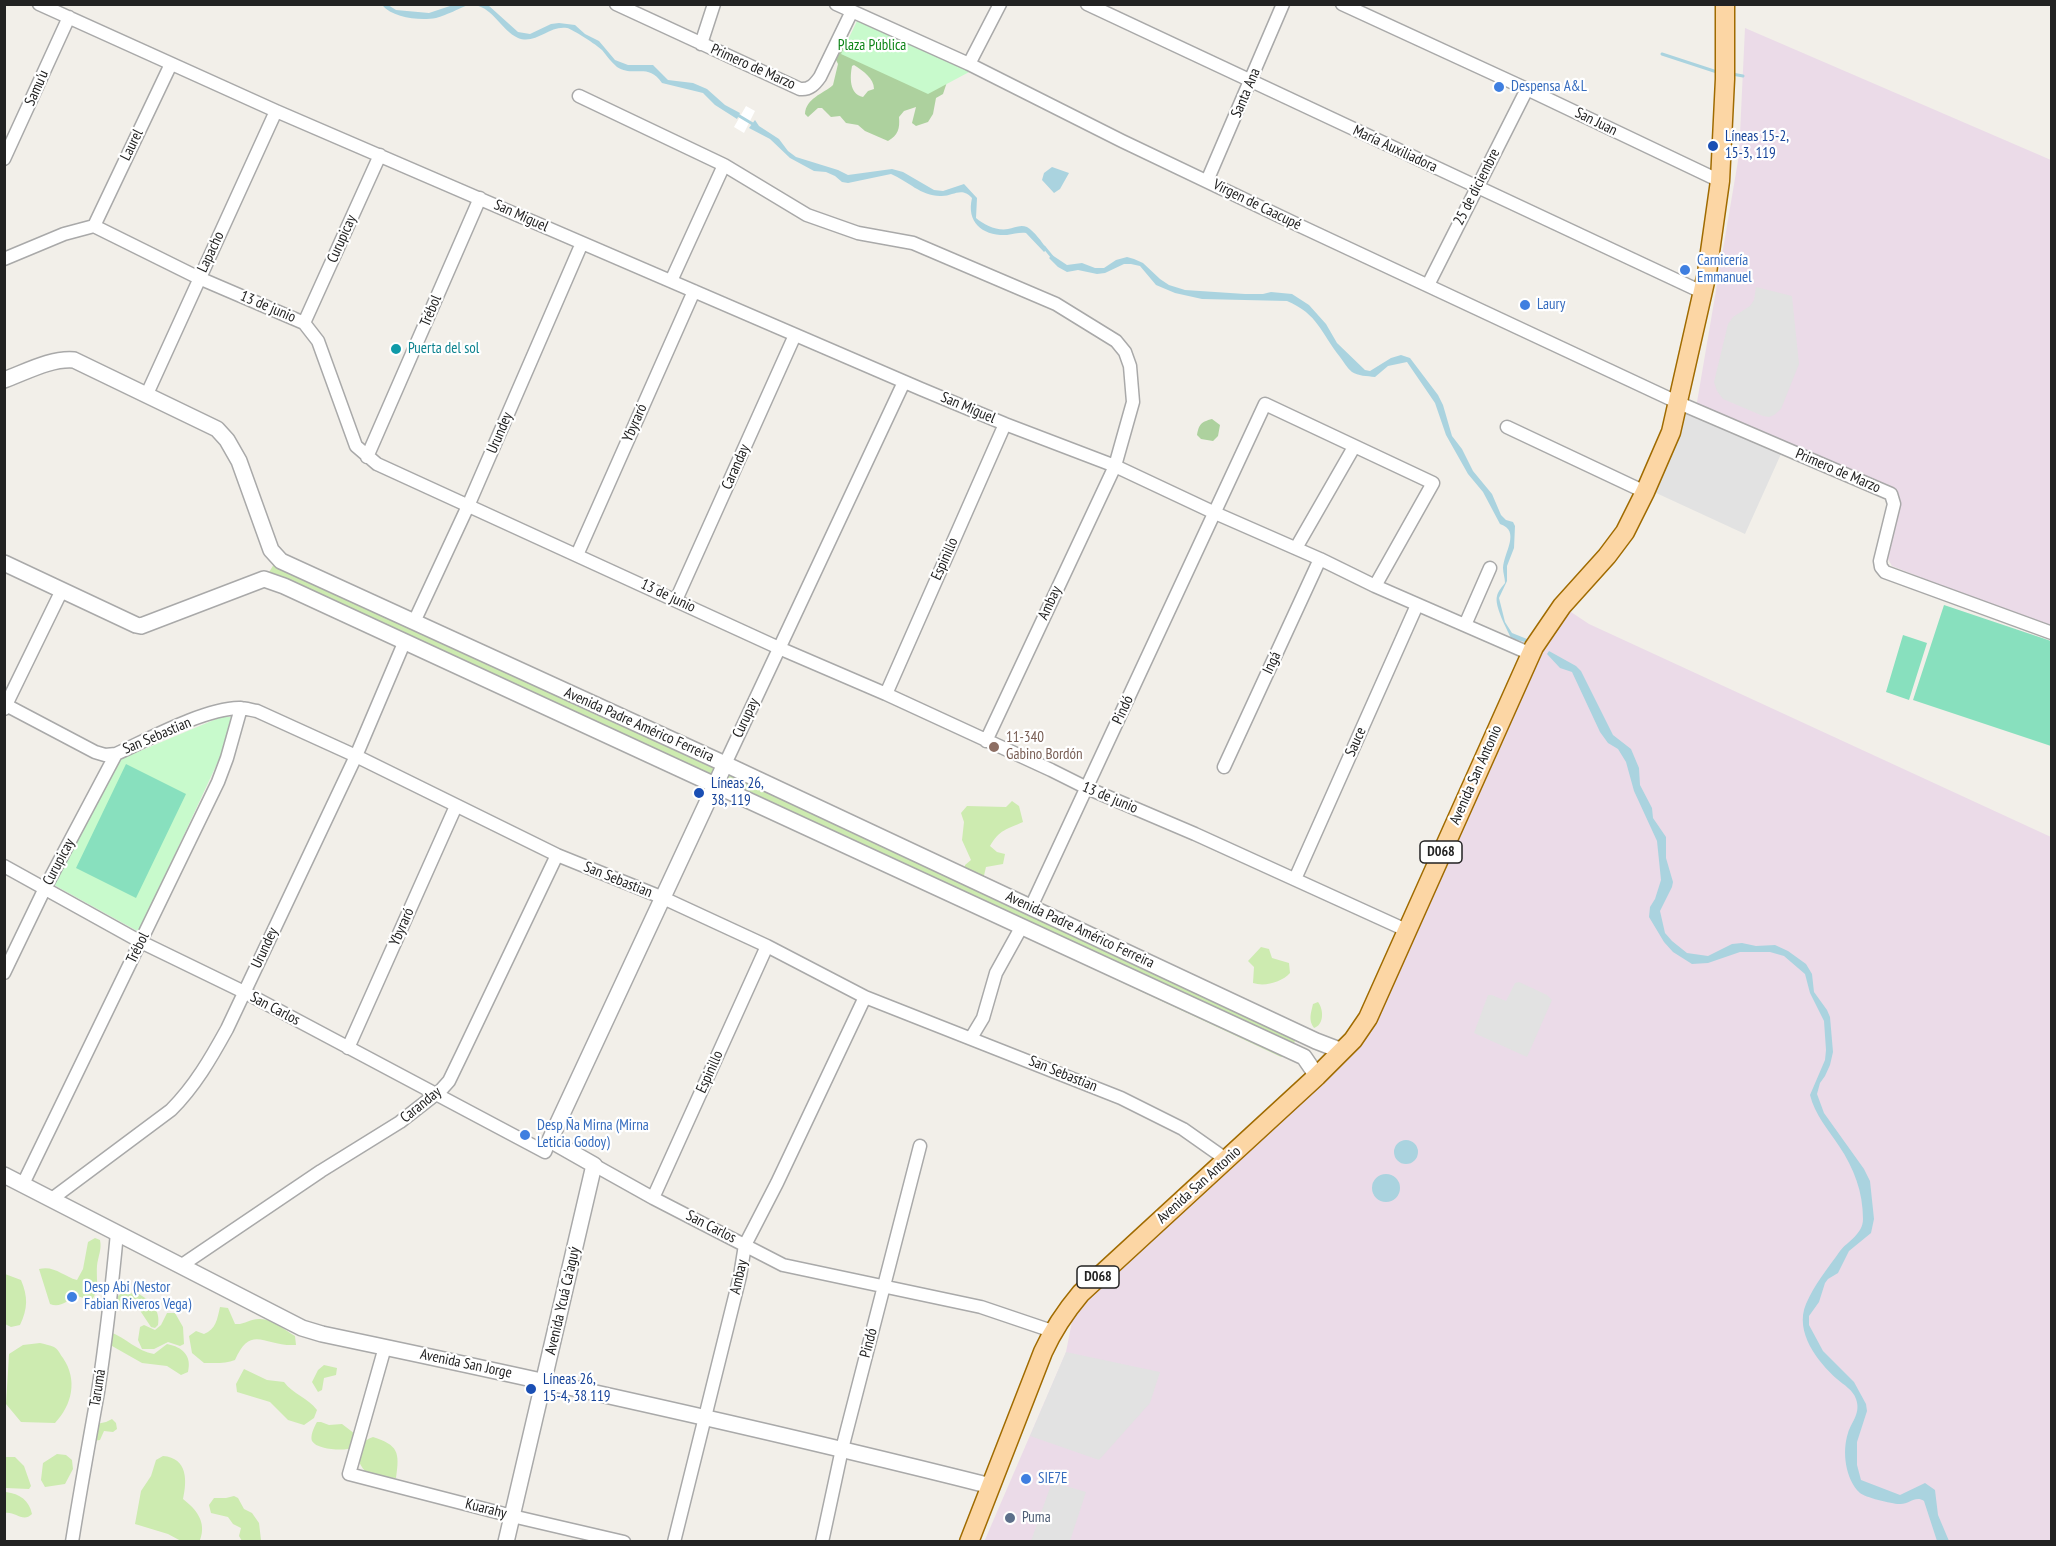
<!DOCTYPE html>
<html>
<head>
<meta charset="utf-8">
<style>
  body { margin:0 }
  #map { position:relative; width:2056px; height:1546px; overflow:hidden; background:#f2efe9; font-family:"PT Sans Narrow",sans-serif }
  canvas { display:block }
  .frame { position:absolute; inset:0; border:6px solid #222; pointer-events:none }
</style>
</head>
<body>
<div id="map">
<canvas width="2056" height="1546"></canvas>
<div class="frame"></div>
</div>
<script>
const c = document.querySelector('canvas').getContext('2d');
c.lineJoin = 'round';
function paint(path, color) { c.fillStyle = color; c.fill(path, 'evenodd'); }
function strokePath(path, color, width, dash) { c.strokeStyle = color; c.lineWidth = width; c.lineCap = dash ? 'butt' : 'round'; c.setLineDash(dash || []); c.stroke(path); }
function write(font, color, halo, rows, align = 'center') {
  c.font = font + ' "PT Sans Narrow",sans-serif'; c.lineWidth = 4.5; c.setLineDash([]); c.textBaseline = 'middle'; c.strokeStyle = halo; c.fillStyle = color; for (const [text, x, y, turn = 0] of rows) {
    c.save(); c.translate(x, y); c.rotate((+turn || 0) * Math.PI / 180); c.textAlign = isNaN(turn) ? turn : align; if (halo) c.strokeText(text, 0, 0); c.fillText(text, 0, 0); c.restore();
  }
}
const industrial = new Path2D(`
  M1745,28L2051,160V629L1892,566L1888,559L1899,495L1696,408L1739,155Z
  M1562,606L1589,624L2051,837V1541L984,1542L1066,1352L1074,1311L1358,1039Z`);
const grass = new Path2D(`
  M274,564L717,765L718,779L268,574Z
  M727,773L965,872V865L971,860L962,840L964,822L961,813L967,806L1006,807L1012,801L1019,806L1023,822C1007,829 999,830 990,846L997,852L1005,854L1003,864L986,867L982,884L1295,1039C1294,1048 1291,1056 1281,1057L722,795Z
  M1261,947L1269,949L1272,958L1289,963L1290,973C1282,982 1265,987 1253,983L1254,967L1248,961Z
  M1318,1002C1324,1010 1324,1025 1314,1028C1308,1020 1311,1013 1313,1004Z
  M95,1238L100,1240C102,1250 98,1256 97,1266C96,1278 100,1291 91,1301L75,1295C68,1301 60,1308 50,1304L39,1269C54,1265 63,1276 77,1280L83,1269L88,1242Z
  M5,1274L21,1280C28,1297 28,1308 20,1325L11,1327L5,1324Z
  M137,1293C150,1300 161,1310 158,1325L155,1328L151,1327L139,1309H122L116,1304L117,1297L120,1294Z
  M220,1307L228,1308L235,1324C244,1325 250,1319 259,1319C271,1318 285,1330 295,1336L296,1345C265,1347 251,1323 235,1360C226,1364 214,1363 204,1363L192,1353L189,1336L196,1331L204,1334C216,1329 217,1320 220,1307Z
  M167,1313H175L183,1327L184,1344L180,1346L168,1342L154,1349H142L138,1340L140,1327L144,1325L155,1330L161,1325Z
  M110,1332C126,1338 137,1351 154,1354L167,1344C183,1347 192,1356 188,1372L181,1375L167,1366L142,1363L105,1342Z
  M40,1343C44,1344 50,1345 54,1347C58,1349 60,1354 63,1358C78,1380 72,1405 55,1423L21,1422L6,1404L9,1354L23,1345Z
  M324,1365L337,1368L336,1375L324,1378L322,1390L318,1392L312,1382L318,1370Z
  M244,1369L267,1380L284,1382C293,1394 308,1398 317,1410L314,1418L304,1425L288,1420L270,1402L237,1392L236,1384Z
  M112,1419L116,1423L117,1429L113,1432L104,1431L100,1440L93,1441L83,1433L87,1426L106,1422Z
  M317,1422H321L329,1425L342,1424L359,1437L353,1448C344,1451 317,1450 312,1441C310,1436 314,1427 317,1422Z
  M373,1437C398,1445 400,1452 396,1478L370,1476C355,1463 351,1445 373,1437Z
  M57,1454L66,1455L72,1460L73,1469L65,1484L45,1487L41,1480L43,1463Z
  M163,1456C188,1458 187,1481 183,1499C196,1509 207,1522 200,1540L181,1541L168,1534L135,1524L141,1491L151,1476L156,1460Z
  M4,1457H15L24,1466L31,1486L29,1489L6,1488V1492C20,1494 29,1500 32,1514C23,1523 15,1511 5,1513Z
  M234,1496L238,1498L244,1509L252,1513L259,1523L261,1540L259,1541H242L239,1536L241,1528L233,1524L228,1517L211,1513L209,1505L214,1498H226Z`);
const forest = new Path2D(`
  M846,44L947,82L943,94L936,98L933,114L928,122L916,126L912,123L916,107L904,111L899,117C900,129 898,135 888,141L865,131L858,125L846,123L840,116L831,117L822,108H818L808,117L805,114C806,98 823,94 833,85L838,64L834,56L836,52ZM854,65C863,71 874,78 874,89L868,91L863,97C849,94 850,77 852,66Z
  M1212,419L1220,425L1218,436L1213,441L1201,439L1197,435C1199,424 1201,422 1212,419Z`);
const park = new Path2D(`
  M859,17L971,71L928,94L841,54Z
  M221,717H231L221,755L139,932L54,885L121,759Z`);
const pitch = new Path2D(`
  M1944,605L2051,641V746L1913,700Z
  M1903,635L1927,643L1909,700L1886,692Z
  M126,764L186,794L136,898L76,868Z`);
const parking = new Path2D(`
  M1756,287L1792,296L1799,364L1781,409L1774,415L1769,417L1763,416L1723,399L1717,391L1714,382L1728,324L1733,317L1750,306L1754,300Z
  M1684,413L1781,454L1745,534L1654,492Z
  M1519,982L1547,995L1552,1000L1527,1057L1474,1033L1488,995H1492L1506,1001L1515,983Z
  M1066,1352L1160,1372L1150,1403L1099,1460L1030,1436Z
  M1052,1482L1086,1492L1070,1541H1031Z`);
const water = new Path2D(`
  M382,5H388L396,10L429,13L453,5H468C458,9 447,15 436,18C420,21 393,18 382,5Z
  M475,5H488L518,32L530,34L551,24L559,23L575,25L585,34L599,41L615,60L628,65H653L668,80L693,83L707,89L725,105L740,113L737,119L715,105L703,93L662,83C648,62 634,78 617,67C611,62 607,56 602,50C597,45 572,29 567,28C549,25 536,45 518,38C501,30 494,9 475,5Z
  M755,120L759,126L779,139L788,151L796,157L838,170L848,175L892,169L903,172L934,190L943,191L964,184L977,198L976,218C984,225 997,231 1008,229C1014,228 1020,224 1027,227C1035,232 1041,241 1047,249L1044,252L1026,233C1020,232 1014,234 1007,235C983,236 966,223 972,198C961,186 953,197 940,196C921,196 908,181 891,174L848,183L842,182L835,176L826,172L814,171L790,158L770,139L749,128Z
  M1052,167L1069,173L1060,189L1054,193L1042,180L1044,173Z
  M1052,255L1067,265L1082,263L1095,268H1104L1116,260L1127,257L1134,259L1143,263L1160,279L1169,285L1185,290L1245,294H1263L1271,292L1292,294L1309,305L1326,324L1337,343L1365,370L1370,371L1391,358L1401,355L1410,358L1438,395L1443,405L1452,436L1462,449L1473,471L1492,494L1501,515L1506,520L1513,522L1515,526L1514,548L1507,566V581L1499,598L1505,622L1512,633L1532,641L1531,644L1511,638C1507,629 1494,606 1497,596C1498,591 1502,587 1505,583C1505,578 1503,573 1503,568C1504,552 1521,531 1500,524L1483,492L1468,474L1446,435L1435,403L1407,362L1388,366L1375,377C1367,376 1358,376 1352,372C1347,368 1344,362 1340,357C1321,333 1318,314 1287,301L1202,299L1175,293L1156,285L1140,266L1131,264H1124L1105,273L1097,274L1078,270L1067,272L1058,267L1049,258Z
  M1549,651L1576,666L1581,671L1613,735L1631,749L1639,768L1640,785L1652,808L1653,818L1666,837V858L1673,882L1672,887L1660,911L1665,933L1672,941L1687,953L1708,956L1732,944L1742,943L1756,946L1775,945L1788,951L1806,964L1812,974L1814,992L1827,1010L1830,1017L1833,1052L1830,1065L1825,1076L1820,1083L1817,1094L1824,1113L1864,1169L1870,1181L1874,1219L1871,1233L1849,1251L1838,1273L1828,1279L1825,1283L1819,1302L1809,1316V1325L1823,1351L1854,1382L1866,1404L1867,1411L1857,1442V1465L1861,1480L1900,1495L1925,1483L1935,1490L1938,1515L1949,1541H1937L1924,1501C1915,1495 1909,1505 1899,1504C1892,1504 1864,1497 1860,1493C1845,1479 1842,1451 1848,1433C1852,1421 1861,1413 1856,1399C1853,1390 1844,1385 1837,1379C1818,1362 1794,1332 1806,1304C1814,1285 1828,1268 1840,1251C1848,1241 1863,1234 1863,1219C1863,1192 1854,1168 1839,1146C1828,1129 1815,1115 1810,1095L1825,1060L1826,1050L1824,1021L1810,993L1805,974L1784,956L1770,952H1740L1708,963L1692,964L1673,952L1664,942L1649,917L1650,907L1655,899L1661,880L1657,841L1634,791L1626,762L1618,749L1608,743L1600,732L1572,672L1560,668L1547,654Z
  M1394 1152a12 12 0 1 1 24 0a12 12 0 1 1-24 0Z
  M1372 1188a14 14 0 1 1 28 0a14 14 0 1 1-28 0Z`);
const pier = new Path2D(`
  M746,106L755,111L744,133L734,127Z`);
const stream = new Path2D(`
  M1662,54L1720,73
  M1732,74L1743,76
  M736,114L756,126
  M1044,247L1053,258`);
const minor = new Path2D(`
  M39,4L276,111L921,389L1005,424L1115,466L1215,513L1320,559L1375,586L1531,654
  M616,4L800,89C810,90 815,84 820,77L852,11
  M836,4L969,64L1122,141L1296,224L1679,403L1891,494L1894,504L1880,561L1881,567L1885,572L2052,633
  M1087,4L1704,293
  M1342,4L1531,91L1720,181
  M701,44L714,4
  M969,64L1000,4
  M579,96L724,165L807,215L858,233L913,243L1056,304L1116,341L1125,352L1130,366L1133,402L1115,466L986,741
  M4,159L69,17
  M1207,181L1283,4
  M94,226L171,64
  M4,259L64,234L94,226L199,278L304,323L318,341L356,446L377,464L779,648L886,694L1051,770L1087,788L1195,834L1406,930
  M671,281L724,165
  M1428,285L1527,89
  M304,323L380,155
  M147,394L276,111
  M1507,427L1645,492
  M367,457L480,198
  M1296,548L1354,447
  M577,555L694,291
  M676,600L795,335
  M414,622L468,506L582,243
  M1465,625L1490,568
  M886,694L1005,424
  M4,704L95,752L105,755L116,754C149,739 203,709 239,708C245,708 251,710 257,711L356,756L557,855L661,897L767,946L865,997L1121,1098L1183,1129L1227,1160
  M4,709L62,590
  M725,764L904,382
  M1224,767L1320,559
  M4,866L141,942L244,992L545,1152L550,1140
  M1295,879L1417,605
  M1031,907L1265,404L1433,483L1375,586
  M4,973L45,888L116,754
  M971,1038L983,1018L996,973L1022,926
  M348,1048L456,806
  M594,1165L653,1198L783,1265L981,1307L1052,1331
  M23,1184L218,782L227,758L241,708
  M53,1198L171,1110C195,1086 211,1058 227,1029L356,756L404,643
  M653,1198L767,946
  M182,1265L321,1171L400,1122L441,1090L449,1081L463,1052L557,855
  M385,1347L349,1474L512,1516L624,1542
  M72,1542C80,1492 89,1442 98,1392C106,1339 112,1286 117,1233
  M674,1542L740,1276L745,1245L777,1183L865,997
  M822,1542L842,1449L920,1146`);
const tertiary = new Path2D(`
  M4,380C26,372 51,358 74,360L217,429L227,440L239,461L271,550L281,561L725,764L1316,1041L1342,1051
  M4,563L136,625L141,626L264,579L284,586L1304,1057L1317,1076
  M4,1175L302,1328L322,1334C546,1381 769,1430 991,1486
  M506,1542L594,1165L550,1140L725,764`);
const primary = new Path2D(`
  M969,1542L1043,1352C1053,1330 1065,1312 1081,1293L1317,1076L1353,1040L1368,1018L1534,647L1562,606L1607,556L1625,532L1645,492L1671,432L1707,273L1720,181L1725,79V4`);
const markers = [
  [1499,87,6,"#3f7fe0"],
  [1713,146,6,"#1a4fb4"],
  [1685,270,6,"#3f7fe0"],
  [1525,305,6,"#3f7fe0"],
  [396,349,6,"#0f9aa8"],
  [994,747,6,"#8d6e63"],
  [699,793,6,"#1a4fb4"],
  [525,1135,6,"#3f7fe0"],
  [72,1297,6,"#3f7fe0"],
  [531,1389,6,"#1a4fb4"],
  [1026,1479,6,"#3f7fe0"],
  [1010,1518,6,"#5c6f8a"]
];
const shields = [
  [1441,852,42],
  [1098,1277,42]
];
const shieldNames = [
  ["D068",1441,852],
  ["D068",1098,1277]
];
const parkNames = [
  ["Plaza Pública",872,46]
];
const streetNames = [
  ["Primero de Marzo",753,67,24],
  ["Samu'u",37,88,-66],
  ["Santa Ana",1246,93,-67],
  ["San Juan",1596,122,26],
  ["Laurel",132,145,-64],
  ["María Auxiliadora",1395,149,25],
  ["25 de diciembre",1477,187,-63],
  ["Virgen de Caacupé",1257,205,26],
  ["San Miguel",521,216,24],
  ["Curupicay",342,239,-66],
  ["Lapacho",211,252,-65],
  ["13 de junio",268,307,23],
  ["Trébol",431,311,-67],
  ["San Miguel",968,408,23],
  ["Ybyraró",635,423,-66],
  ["Urundey",500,433,-67],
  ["Caranday",736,467,-66],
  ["Primero de Marzo",1838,471,23],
  ["Espinillo",945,559,-66],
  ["13 de junio",668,596,25],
  ["Ambay",1050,603,-65],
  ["Ingá",1272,663,-65],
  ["Pindó",1123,710,-65],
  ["Curupay",746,718,-65],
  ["Avenida Padre Américo Ferreira",639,725,24],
  ["San Sebastian",157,736,-23],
  ["Sauce",1356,742,-66],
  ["Avenida San Antonio",1476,775,-66],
  ["13 de junio",1110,798,23],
  ["Curupicay",59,862,-62],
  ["San Sebastian",618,880,22],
  ["Ybyraró",402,927,-66],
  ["Avenida Padre Américo Ferreira",1080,930,25],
  ["Trébol",138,948,-64],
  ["Urundey",265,948,-65],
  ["San Carlos",275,1009,28],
  ["Espinillo",710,1072,-66],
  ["San Sebastian",1063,1074,22],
  ["Caranday",421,1105,-39],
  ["Avenida San Antonio",1199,1185,-42],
  ["San Carlos",711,1227,27],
  ["Ambay",739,1277,-78],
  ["Avenida Ycuá Ca'aguý",563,1301,-77],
  ["Pindó",869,1343,-75],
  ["Avenida San Jorge",466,1364,12],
  ["Tarumá",98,1388,-81],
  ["Kuarahy",486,1509,14]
];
const shopNames = [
  ["Despensa A&L",1511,87],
  ["Carnicería",1697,261],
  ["Emmanuel",1697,278],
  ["Laury",1537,305],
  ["Desp Ña Mirna (Mirna",537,1126],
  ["Leticia Godoy)",537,1143],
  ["Desp Abi (Nestor",84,1288],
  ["Fabian Riveros Vega)",84,1305],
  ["SIE7E",1038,1479]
];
const transitNames = [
  ["Líneas 15-2,",1725,137],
  ["15-3, 119",1725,154],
  ["Líneas 26,",711,784],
  ["38, 119",711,801],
  ["Líneas 26,",543,1380],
  ["15-4, 38 119",543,1397]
];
const cultureNames = [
  ["Puerta del sol",408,349]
];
const educationNames = [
  ["11-340",1006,738],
  ["Gabino Bordón",1006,755]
];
const serviceNames = [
  ["Puma",1022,1518]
];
paint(industrial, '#ebdbe8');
paint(grass, '#cdebb0');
paint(forest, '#add19e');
paint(park, '#c8facc');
paint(pitch, '#88e0be');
paint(parking, '#e2e2e2');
paint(water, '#aad3df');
paint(pier, '#fff');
strokePath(stream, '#aad3df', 3);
strokePath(minor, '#a9a9a9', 15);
strokePath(tertiary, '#a9a9a9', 18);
strokePath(primary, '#a06b00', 21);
strokePath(minor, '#fff', 12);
strokePath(tertiary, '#fff', 15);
strokePath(primary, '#fcd6a4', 18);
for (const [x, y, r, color] of markers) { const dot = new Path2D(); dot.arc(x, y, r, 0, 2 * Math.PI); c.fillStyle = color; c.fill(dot); strokePath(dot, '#fff', 2); }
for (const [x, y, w] of shields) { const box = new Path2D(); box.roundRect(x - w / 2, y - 11, w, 22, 4.5); c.fillStyle = '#fff'; c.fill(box); strokePath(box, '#222', 1.5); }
write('bold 14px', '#222', null, shieldNames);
write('15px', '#0c8416', '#fff', parkNames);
write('15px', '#222', '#fff', streetNames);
write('15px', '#366cbe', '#fff', shopNames, 'left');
write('15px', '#164399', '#fff', transitNames, 'left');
write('15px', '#0d838f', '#fff', cultureNames, 'left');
write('15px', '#785e54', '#fff', educationNames, 'left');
write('15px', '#4e5e75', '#fff', serviceNames, 'left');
</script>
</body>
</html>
